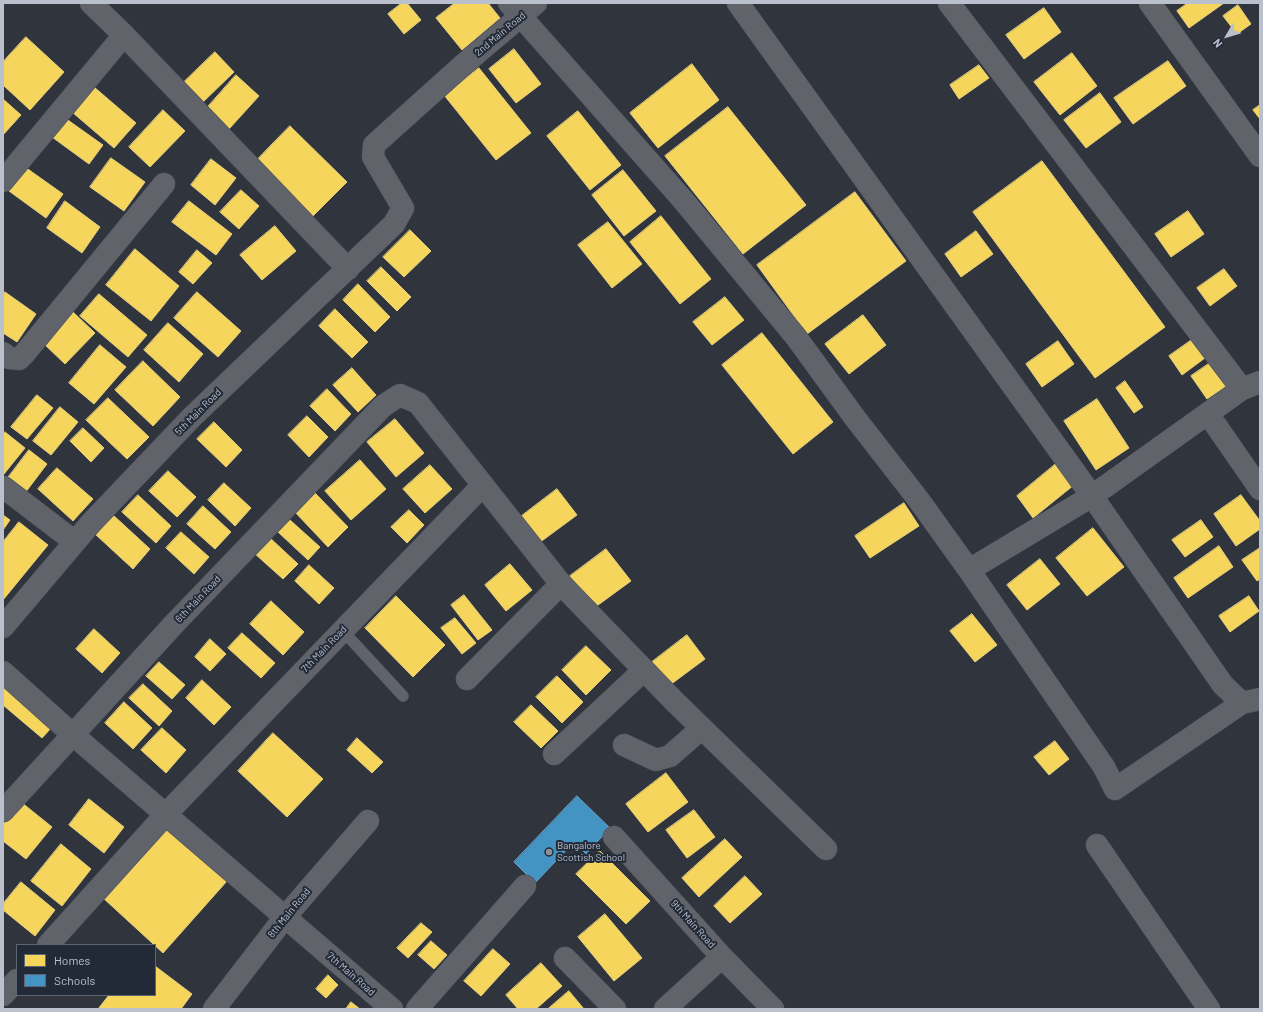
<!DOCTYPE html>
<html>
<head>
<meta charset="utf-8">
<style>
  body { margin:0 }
  #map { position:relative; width:1263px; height:1012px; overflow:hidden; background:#2f343d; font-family:Barlow,sans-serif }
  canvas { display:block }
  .frame { position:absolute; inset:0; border:4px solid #bbc1cc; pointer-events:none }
  .legend { position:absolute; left:16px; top:944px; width:140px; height:52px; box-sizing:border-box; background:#222a38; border:1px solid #5f6673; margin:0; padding:5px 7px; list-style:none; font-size:12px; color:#bbc1cc }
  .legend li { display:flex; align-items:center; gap:8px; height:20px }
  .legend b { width:20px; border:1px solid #5f6673 }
  .north { position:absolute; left:1207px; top:16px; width:40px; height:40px; -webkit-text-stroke:3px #222a38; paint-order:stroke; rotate:232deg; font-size:11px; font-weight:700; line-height:16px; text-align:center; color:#bbc1cc }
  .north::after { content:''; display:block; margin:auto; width:14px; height:18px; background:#bbc1cc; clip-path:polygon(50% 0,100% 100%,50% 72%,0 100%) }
</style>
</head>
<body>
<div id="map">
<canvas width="1263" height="1012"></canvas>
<div class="frame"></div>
<ul class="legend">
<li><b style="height:11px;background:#f6d55c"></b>Homes</li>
<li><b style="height:11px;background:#4393c3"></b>Schools</li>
</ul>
<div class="north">N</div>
</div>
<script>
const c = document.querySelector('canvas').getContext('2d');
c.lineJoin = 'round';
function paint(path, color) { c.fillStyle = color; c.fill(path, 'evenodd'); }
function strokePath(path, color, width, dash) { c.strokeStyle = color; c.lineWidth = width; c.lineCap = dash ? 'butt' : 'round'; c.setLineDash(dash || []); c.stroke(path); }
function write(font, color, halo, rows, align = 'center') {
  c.font = font + ' Barlow,sans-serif'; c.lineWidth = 4; c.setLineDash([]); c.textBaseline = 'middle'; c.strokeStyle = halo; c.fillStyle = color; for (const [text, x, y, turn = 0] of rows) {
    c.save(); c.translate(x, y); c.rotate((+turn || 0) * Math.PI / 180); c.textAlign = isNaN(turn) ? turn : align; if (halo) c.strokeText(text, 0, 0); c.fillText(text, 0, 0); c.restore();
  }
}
const homes = new Path2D(`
  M402,3H407L421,20L404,34L388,14Z
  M455,3H488L500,18L462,50L436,18Z
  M1188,3H1224L1189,28L1177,11Z
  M1238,5L1251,24L1237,34L1223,16Z
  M1044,8L1061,32L1024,59L1006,35Z
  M26,37L64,72L30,110L3,85V62Z
  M514,49L541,84L516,103L489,69Z
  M215,52L234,72L201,104L182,84Z
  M1072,53L1097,86L1060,115L1034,82Z
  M1168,61L1186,86L1133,124L1114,98Z
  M692,64L719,100L658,148L630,113Z
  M979,65L989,78L959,99L950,85Z
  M479,68L531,133L496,160L444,95Z
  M236,75L259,96L229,129L206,109Z
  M94,87L136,123L114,148L72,112Z
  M1100,93L1121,122L1086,148L1064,120Z
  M3,99L21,115L3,135Z
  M1260,105V119L1253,110Z
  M728,107L806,205L743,254L665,156Z
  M163,110L185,131L150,167L129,147Z
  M578,111L621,165L590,190L547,136Z
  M65,118L103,145L89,164L52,137Z
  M290,126L347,182L313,216L257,160Z
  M111,158L145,182L124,211L90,187Z
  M211,159L236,178L215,205L191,185Z
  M1042,161L1165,327L1095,378L973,212Z
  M25,167L63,194L46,218L9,191Z
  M623,170L656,211L624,236L592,195Z
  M241,190L259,206L239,229L220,212Z
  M855,192L906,261L807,334L757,265Z
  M65,201L100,227L82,253L47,228Z
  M189,201L232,234L216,255L172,222Z
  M1188,211L1204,234L1171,257L1155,234Z
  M661,216L711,279L680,304L630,242Z
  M608,222L642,264L612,288L578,245Z
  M275,226L296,251L262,280L240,255Z
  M410,230L431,251L404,277L383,257Z
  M976,231L993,254L961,277L945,254Z
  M135,249L179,286L151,321L106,285Z
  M197,250L212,263L193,284L179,272Z
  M381,267L411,297L397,311L367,281Z
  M1224,269L1237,286L1210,306L1197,288Z
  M358,284L390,317L375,332L343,300Z
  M5,292L36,314L17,342L3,333V295Z
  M197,292L241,331L218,357L174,318Z
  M99,294L147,335L128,357L80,316Z
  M725,297L744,320L712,345L693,322Z
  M335,309L368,342L352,358L319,326Z
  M73,312L95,333L65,364L43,343Z
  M863,315L886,345L849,374L825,344Z
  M168,323L203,354L179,382L144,350Z
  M762,333L833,422L793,454L722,365Z
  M1196,337L1209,355L1182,375L1169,356Z
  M1058,341L1074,364L1042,387L1026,364Z
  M100,345L126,367L94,404L69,383Z
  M143,361L180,397L153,426L115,390Z
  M1210,363L1226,386L1207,399L1191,376Z
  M352,368L376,395L358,412L333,385Z
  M1125,381L1143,407L1134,413L1116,388Z
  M327,389L351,414L335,431L310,406Z
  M37,395L53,408L27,439L11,427Z
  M108,398L149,437L127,459L86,420Z
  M1097,399L1129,448L1096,470L1064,421Z
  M60,407L78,422L51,455L33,441Z
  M307,416L328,437L309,457L288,435Z
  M395,419L424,453L396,477L367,442Z
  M214,422L242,450L226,467L197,439Z
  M83,428L104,448L91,462L70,441Z
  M5,432L25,448L4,474L3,434Z
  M29,450L47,464L25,493L7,479Z
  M360,460L386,489L351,520L325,491Z
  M1057,463L1074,485L1033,518L1017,496Z
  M430,465L452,489L425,513L403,489Z
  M57,468L93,499L73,521L38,489Z
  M168,471L196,497L177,517L149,491Z
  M224,483L251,508L235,526L208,500Z
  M557,489L577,515L539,543L519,518Z
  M314,492L348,527L328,547L294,511Z
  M138,495L171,526L156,543L122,512Z
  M1241,495L1260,521V529L1236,546L1214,514Z
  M904,503L919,526L870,558L855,536Z
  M203,506L231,532L215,549L187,524Z
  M409,510L424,525L407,543L391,527Z
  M3,515L10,520L3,530Z
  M113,515L150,549L133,569L95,534Z
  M290,520L320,547L308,560L278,532Z
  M1201,520L1213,537L1185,557L1172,540Z
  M19,522L48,545L3,600V542Z
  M1093,528L1124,567L1087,596L1056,558Z
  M181,532L209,557L194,574L166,548Z
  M269,537L298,564L283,579L254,553Z
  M1219,546L1233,567L1188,598L1174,578Z
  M1260,548V579L1257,581L1242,560Z
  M606,549L631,581L594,608L570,576Z
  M1040,559L1060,584L1027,610L1007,585Z
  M510,564L532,590L506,611L485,585Z
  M309,565L334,588L319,604L295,581Z
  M464,595L492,630L478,640L451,605Z
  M396,596L445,645L413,677L365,628Z
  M1249,596L1259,611L1230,632L1219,616Z
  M271,601L304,632L283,655L250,624Z
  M972,614L997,645L975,662L950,631Z
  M455,618L476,643L462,654L441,628Z
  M94,629L120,653L102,673L76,649Z
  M242,633L275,663L261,678L228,648Z
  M687,635L705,659L670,685L652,662Z
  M210,639L226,654L210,671L195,657Z
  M586,646L611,670L586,695L562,670Z
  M159,662L185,685L172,699L146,676Z
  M557,676L583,702L562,723L536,697Z
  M202,680L231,707L214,725L186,698Z
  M143,684L172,711L159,726L129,698Z
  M3,685L52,727L42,738L3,705Z
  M124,702L152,728L133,749L105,723Z
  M531,705L558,731L541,748L514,722Z
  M162,728L186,750L166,773L141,750Z
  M273,733L323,779L287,817L238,771Z
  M357,738L383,762L372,773L347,750Z
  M1055,741L1069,759L1049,775L1034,757Z
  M666,773L688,802L648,832L626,804Z
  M89,799L124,827L104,853L69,825Z
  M21,802L52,827L26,859L3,841V824Z
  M694,810L715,837L687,858L666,830Z
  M165,826L227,881L163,953L102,897Z
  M725,839L742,857L699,897L682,878Z
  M61,844L91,869L62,906L31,881Z
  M600,851L650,901L626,924L576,874Z
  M745,876L762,894L730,923L714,906Z
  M21,882L55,910L35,936L3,910V904Z
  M605,914L642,958L614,981L578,937Z
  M421,923L432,932L408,958L397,948Z
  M431,941L447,955L434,969L418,955Z
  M493,949L510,964L481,996L464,981Z
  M541,963L562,986L536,1009H518L506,995Z
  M155,966L192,994L181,1009H98L109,995H155Z
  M328,975L338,985L326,998L316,989Z
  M569,991L584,1009H548Z
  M351,1002L360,1009H346Z`);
const schools = new Path2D(`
  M577,796L610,828L586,854L574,842L535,883L514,862Z`);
const service = new Path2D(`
  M343,631L403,696`);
const minor = new Path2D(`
  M91,3L124,35L348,269
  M509,3L683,200L796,337L855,418L918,499L969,570L1092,496L738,3
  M949,3L1242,389L1260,382
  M1150,3L1260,156
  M3,181L124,35
  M3,353L9,358L19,359L25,353L164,184
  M1242,389L1092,496L1223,685L1242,703L1260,699
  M1208,414L1260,489
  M3,487L75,542
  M969,570L1104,767L1115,789L1242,703
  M3,627L91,523L192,417L394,224L403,208L373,157L374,145L463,65L536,3
  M3,672L72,734L392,1009
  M467,679L561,584
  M624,745L656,760L670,756L702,728
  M554,754L644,670
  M3,811L175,623L383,406L400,395L418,403L561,584L674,701L826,849
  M614,837L722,957L773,1009
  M1097,845L1209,1009
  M48,945L166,814L483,485
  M565,958L615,1009
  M3,995L17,980
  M214,1009L285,917L368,821
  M417,1009L525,886
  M665,1009L722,957`);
const markers = [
  [549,852,4,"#8a909a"]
];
const streetNames = [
  ["2nd Main Road",500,34,-40],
  ["5th Main Road",198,412,-45],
  ["6th Main Road",198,599,-46],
  ["7th Main Road",324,649,-46],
  ["8th Main Road",289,913,-51],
  ["9th Main Road",693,924,48],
  ["7th Main Road",351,974,41]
];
const poiNames = [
  ["Bangalore",557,846],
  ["Scottish School",557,858]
];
paint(homes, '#f6d55c');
strokePath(homes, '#e4cf7e', 1);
paint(schools, '#4393c3');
strokePath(schools, '#67a1c6', 1);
strokePath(service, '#4b4f56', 12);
strokePath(minor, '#4b4f56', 23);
strokePath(service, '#60636a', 11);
strokePath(minor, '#60636a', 22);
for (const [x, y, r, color] of markers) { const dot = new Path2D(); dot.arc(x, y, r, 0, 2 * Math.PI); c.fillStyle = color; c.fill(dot); strokePath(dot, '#222a38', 1.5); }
write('10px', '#bbc1cc', '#222a38', streetNames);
write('10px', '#bbc1cc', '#222a38', poiNames, 'left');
</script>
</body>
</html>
